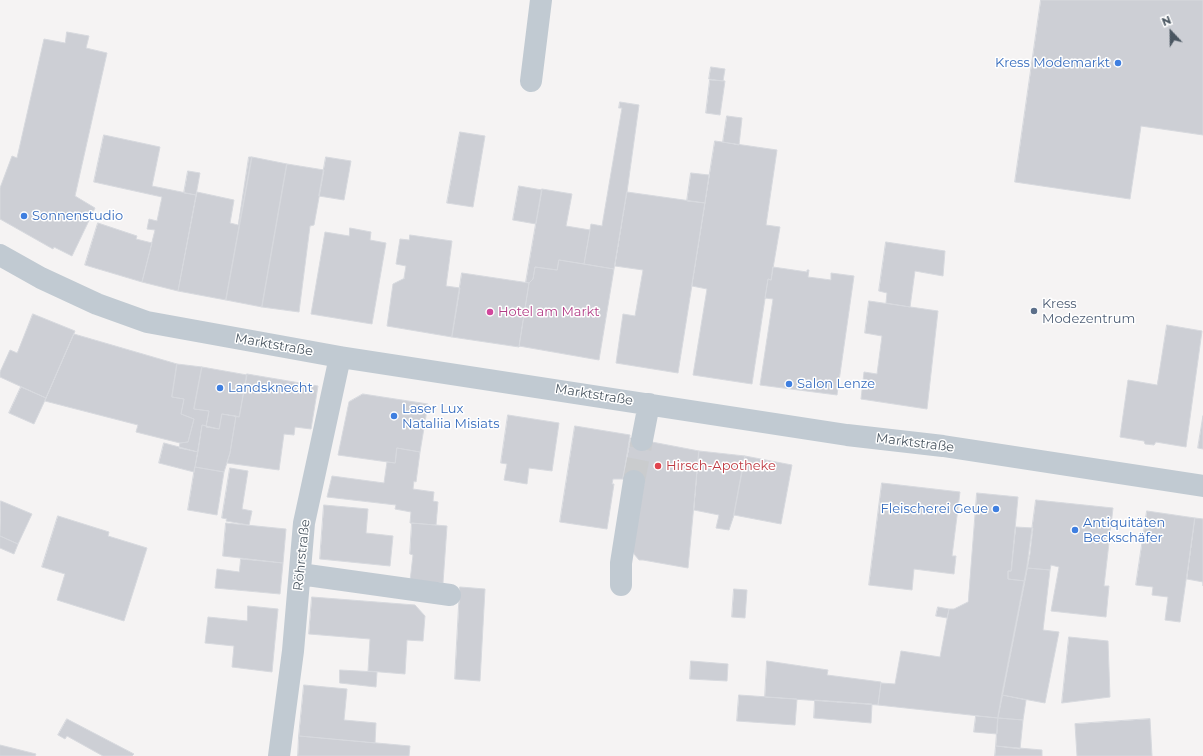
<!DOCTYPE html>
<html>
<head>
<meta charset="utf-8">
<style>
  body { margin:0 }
  #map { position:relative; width:1203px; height:756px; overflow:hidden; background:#f5f3f3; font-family:Montserrat,sans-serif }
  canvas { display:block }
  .north { position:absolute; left:1151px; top:12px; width:40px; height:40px; -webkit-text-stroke:3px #fff; paint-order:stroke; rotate:338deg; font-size:11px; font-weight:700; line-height:16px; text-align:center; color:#4a5661 }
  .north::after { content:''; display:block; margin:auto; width:14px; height:18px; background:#4a5661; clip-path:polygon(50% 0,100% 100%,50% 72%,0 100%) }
</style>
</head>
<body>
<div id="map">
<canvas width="1203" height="756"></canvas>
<div class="north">N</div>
</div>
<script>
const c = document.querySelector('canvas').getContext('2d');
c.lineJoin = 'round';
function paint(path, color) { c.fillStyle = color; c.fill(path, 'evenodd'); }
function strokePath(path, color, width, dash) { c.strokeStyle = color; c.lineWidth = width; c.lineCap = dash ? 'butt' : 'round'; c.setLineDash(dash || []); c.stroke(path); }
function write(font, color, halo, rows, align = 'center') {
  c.font = font + ' Montserrat,sans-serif'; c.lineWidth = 3; c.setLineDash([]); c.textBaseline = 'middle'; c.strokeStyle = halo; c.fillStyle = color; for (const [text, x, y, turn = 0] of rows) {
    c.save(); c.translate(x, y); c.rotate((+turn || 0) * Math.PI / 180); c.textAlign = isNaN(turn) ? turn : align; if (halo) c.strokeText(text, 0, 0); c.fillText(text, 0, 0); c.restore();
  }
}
const building = new Path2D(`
  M1041,0H1203V135L1141,126L1130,199L1015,182Z
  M67,32L89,36L86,48L107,53L75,196L95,208L72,256L54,247L53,249L0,219V188L12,156L17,158L44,39L65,43Z
  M711,67L725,69L723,81L709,79Z
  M710,80L725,81L720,115L706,113Z
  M620,102L639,105L627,192L614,269L584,264L591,224L602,226L622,108H619Z
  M727,116L742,118L739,145L723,142Z
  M460,132L485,136L473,207L447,203Z
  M104,135L160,147L152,186L196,195L178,291L142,282L155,230L147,229L149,219L157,221L162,197L94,182Z
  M715,141L777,150L766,225L780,227L771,280L768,279L752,384L693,375L707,289L692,286Z
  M249,157H252L226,300L178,291L197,192L234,200L230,223L238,225Z
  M252,157L287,164L262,307L226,300Z
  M326,157L351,161L344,200L319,196Z
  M287,164L324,170L314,225L310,226L299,312L262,307Z
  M188,171L200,173L196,195L184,193Z
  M691,173L709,175L705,203L687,201Z
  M519,186L542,190L536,224L513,220Z
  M542,189L572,194L566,226L590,230L584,264L559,260L557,270L535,267L533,279L529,283L526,282Z
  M627,192L705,203L678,373L616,363L623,314L635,316L643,270L615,266Z
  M98,223L137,236L136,239L152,243L142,282L85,265Z
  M350,228L371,232L370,240L386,243L372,324L311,314L325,232L349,236Z
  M410,235L452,241L446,286L460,288L452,337L387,326L393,284L405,278H404L406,266L396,264L400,239L409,240Z
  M886,242L945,251L943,276L915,271L910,307L886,303L887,293L879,291Z
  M559,260L614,269L599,360L519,346L529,283L533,279L535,267L557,270Z
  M773,267L807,272V270H809L808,277L831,280V273L854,276L837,395L760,385L773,299L765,298L768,279L771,280Z
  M462,273L529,283L519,347L452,337Z
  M869,301L938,311L927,409L861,399L864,372L877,374L882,336L865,333Z
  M33,314L75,331L46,398L0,377V372L10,350L17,353Z
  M1167,325L1202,331L1186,447L1156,442L1154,445L1145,444L1144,441L1120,437L1128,380L1157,385Z
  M74,334L177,364L172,397L184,399L181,414L194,419L188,442L180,443L136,432L138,425L45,401Z
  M177,364L202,367L194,409L209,411L206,426L202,425L198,452L179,448L180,443L188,442L194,419L181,414L184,399L172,397Z
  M202,367L247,375L239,417L222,414L219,429L206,427L209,411L194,409Z
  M247,374L318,386L311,429L295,427L294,435L284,434L279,470L227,463L230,453L236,416L239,417Z
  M21,387L46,398L34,424L9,413Z
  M363,394L428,404L420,452L397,448L395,463L338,455L349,402Z
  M222,414L236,416L230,453L224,472L195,467L202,425L219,429Z
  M508,415L559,423L552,471L529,468L527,484L504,480L507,464L501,463Z
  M1203,416V449L1198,448Z
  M575,426L630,435L623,479H613L612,484H614L607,529L560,522Z
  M631,438L699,451L688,568L643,560H639L634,554L633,549L644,483L623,479Z
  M164,443L198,452L194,472L159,463Z
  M397,448L420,452L416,482L414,481L413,489L434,492L433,501L438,502L436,525L410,523L411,512L395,509L396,505L327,497L332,476L384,483L387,462L395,463Z
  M699,451L745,456L734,515L729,530L716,528L719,515L694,510Z
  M745,456L792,465L781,524L734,515Z
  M195,467L224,472L217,515L188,510Z
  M230,468L248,471L242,509L252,511L249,525L226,521L227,519L222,518Z
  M882,483L960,492L952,556H956L954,574L914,569L912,590L869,585Z
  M977,493L1018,497L1011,571H1008V579L1025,581L998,718L878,705L881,683L895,684L901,651L940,657L949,609H954L968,602Z
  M1036,500L1113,508L1104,586H1109L1106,617L1051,611L1059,567L1051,565L1050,570L1027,568Z
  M1,501L32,514L18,544L0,536Z
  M324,505L368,509L366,533L393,536L390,566L320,559Z
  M1147,511L1195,518L1180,622L1165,620L1168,597L1152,595L1153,587L1136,585Z
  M58,516L109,532L108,536L147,548L124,621L57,600L65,574L42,567Z
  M1195,518L1203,519V586V582L1187,579Z
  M226,523L286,529L283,563L223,556Z
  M412,523L447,526L443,583L410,581L413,555L410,554Z
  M1016,527L1033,528L1030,554L1025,581L1008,579V571H1011Z
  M0,536L18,544L14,554L0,548Z
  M241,559L283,563L280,594L215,588L217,569L239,572Z
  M1027,568L1050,570L1043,630L1059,632L1045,703L1002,695Z
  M460,587L485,589L480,681L455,679Z
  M734,589L747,590L745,618L732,617Z
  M312,597L415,605L425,616L423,641L407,640L405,674L368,671L370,639L309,634Z
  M248,606L278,609L272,672L232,667L234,646L205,643L208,617L247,621Z
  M938,607L949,609L947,618L936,616Z
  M1069,637L1108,641L1110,697L1062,703Z
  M691,661L728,664L727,681L690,679Z
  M767,661L828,670L827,675L881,682L878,705L765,697Z
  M340,670L377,672L376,687L340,683Z
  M304,685L347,689L344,720L376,723L375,743L299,736Z
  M739,695L797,699L795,725L737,721Z
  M1002,695L1026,700L1023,720L998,718Z
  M815,700L872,704L871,723L814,718Z
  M976,716L998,718L997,734L974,732Z
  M998,718L1023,720L1020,749L996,746Z
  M67,719L134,754L132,756H103L67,736L65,739L58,735Z
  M1150,719L1152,756H1077L1075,724Z
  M299,736L410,746L409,756H298Z
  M0,745L36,754L35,756H0Z
  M996,746L1042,750V756H995Z`);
const minorTunnel = new Path2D(`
  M634,481L642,440`);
const minor = new Path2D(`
  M531,81L541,0
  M0,255L41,278L97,304L147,322L340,357L847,435L943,446L1203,486
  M642,440L649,404
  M300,574L450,595
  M621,585V563L634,481
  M279,756L293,651L304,523L340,357`);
const markers = [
  [1118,63,4,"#3f7fe0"],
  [24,216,4,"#3f7fe0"],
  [1034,311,4,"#5c6f8a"],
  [490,312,4,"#d1479c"],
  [789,384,4,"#3f7fe0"],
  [220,388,4,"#3f7fe0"],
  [394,416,4,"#3f7fe0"],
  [658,466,4,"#e0444e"],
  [996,509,4,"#3f7fe0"],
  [1075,530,4,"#3f7fe0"]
];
const shopNames = [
  ["Kress Modemarkt",1110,63,"right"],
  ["Sonnenstudio",32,216],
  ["Salon Lenze",797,384],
  ["Landsknecht",228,388],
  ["Laser Lux",402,409],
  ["Nataliia Misiats",402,424],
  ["Fleischerei Geue",988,509,"right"],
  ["Antiquitäten",1083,523],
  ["Beckschäfer",1083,538]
];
const serviceNames = [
  ["Kress",1042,304],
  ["Modezentrum",1042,319]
];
const hotelNames = [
  ["Hotel am Markt",498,312]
];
const streetNames = [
  ["Marktstraße",274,345,10],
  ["Marktstraße",594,395,9],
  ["Marktstraße",915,443,7],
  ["Röhrstraße",302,555,-84]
];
const healthNames = [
  ["Hirsch-Apotheke",666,466]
];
paint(building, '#cdcfd5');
strokePath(building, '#d7d9de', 1);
strokePath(minorTunnel, '#caccce', 22, [22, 11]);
strokePath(minor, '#c1cad2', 22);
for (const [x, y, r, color] of markers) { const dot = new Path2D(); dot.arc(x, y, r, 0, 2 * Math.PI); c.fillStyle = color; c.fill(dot); strokePath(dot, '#fff', 1.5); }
write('13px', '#366cbe', '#fff', shopNames, 'left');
write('13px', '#4e5e75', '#fff', serviceNames, 'left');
write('13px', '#b23c85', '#fff', hotelNames, 'left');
write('13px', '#4a5661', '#fff', streetNames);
write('13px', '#be3a42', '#fff', healthNames, 'left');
</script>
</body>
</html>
